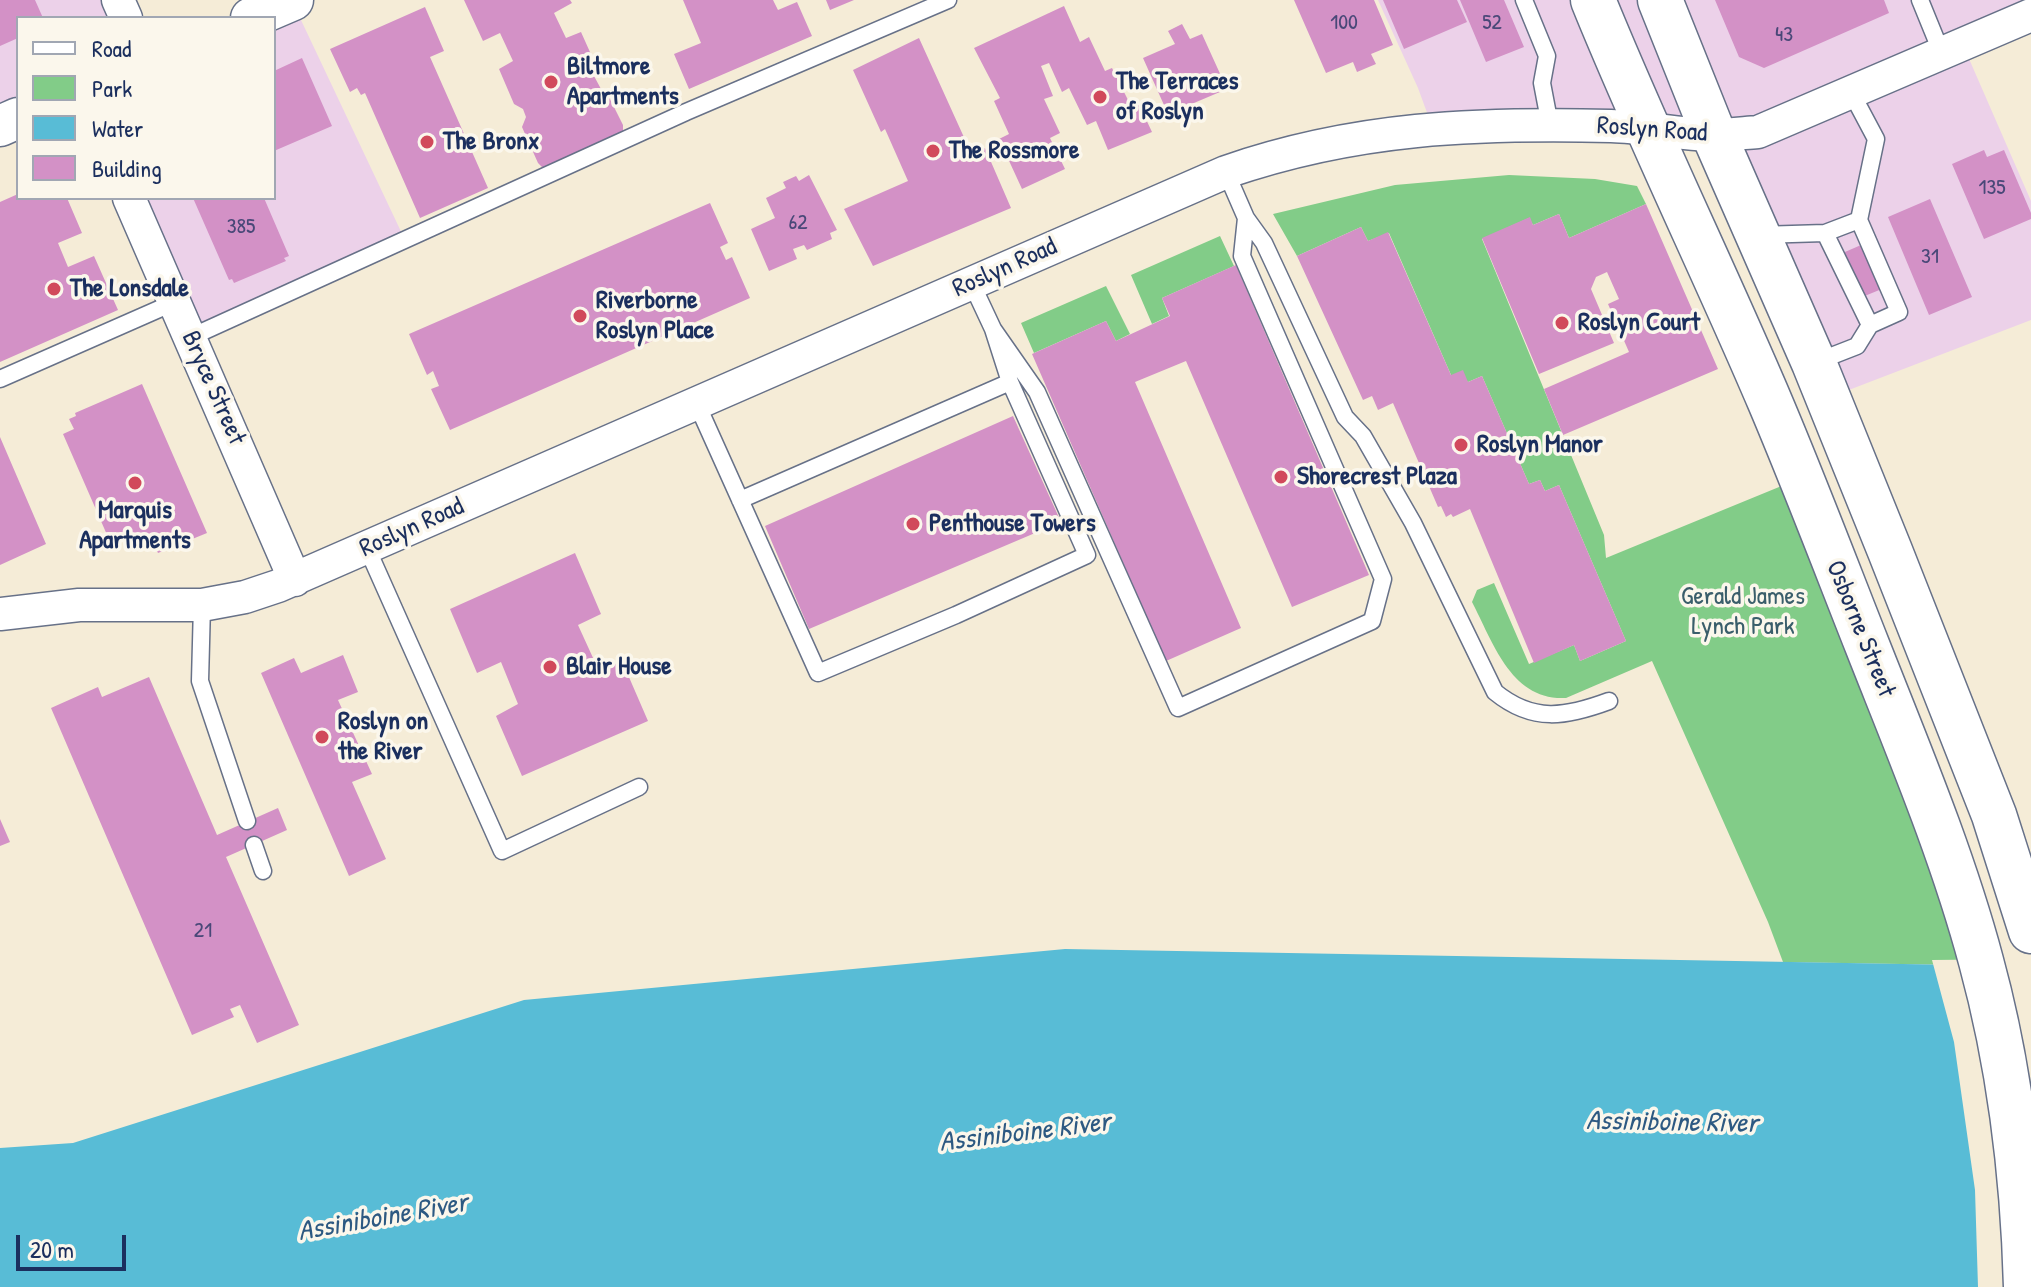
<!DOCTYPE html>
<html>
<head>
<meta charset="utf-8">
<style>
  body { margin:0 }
  #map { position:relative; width:2031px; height:1287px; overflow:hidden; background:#f5ecd7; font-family:"Patrick Hand",sans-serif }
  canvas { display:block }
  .legend { position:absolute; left:16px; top:16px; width:260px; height:184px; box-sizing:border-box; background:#fbf7ec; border:2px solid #a1a7b3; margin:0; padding:10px 14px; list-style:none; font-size:24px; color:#1b2f5e }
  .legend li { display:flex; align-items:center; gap:16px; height:40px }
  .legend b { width:40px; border:2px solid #a1a7b3 }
  .scale { position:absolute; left:16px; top:1235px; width:110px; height:36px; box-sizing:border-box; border:4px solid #1b2f5e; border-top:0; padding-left:10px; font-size:24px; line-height:28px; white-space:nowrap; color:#1b2f5e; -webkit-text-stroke:6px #fbf7ec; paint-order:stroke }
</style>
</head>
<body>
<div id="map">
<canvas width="2031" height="1287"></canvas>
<ul class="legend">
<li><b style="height:10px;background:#fff"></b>Road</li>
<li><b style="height:22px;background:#82cc88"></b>Park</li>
<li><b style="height:22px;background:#58bcd6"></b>Water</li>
<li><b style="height:22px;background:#d391c6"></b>Building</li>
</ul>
<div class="scale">20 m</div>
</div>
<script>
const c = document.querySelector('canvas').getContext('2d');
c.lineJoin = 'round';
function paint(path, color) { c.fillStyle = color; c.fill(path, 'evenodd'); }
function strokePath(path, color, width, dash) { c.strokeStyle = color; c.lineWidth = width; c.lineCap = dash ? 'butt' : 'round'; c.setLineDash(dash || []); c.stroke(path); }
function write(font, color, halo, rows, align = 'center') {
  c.font = font + ' "Patrick Hand",sans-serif'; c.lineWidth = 7; c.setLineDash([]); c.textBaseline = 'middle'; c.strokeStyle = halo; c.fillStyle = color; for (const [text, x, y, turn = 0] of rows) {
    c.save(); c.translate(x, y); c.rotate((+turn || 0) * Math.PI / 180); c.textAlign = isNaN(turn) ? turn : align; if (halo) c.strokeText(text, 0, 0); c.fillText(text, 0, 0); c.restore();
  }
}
const built = new Path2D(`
  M0,0H118L126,18H18V118L0,126Z
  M1378,0H2031L1963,45L2031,201V320L1828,398L1714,134L1433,129L1418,88Z
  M292,1L405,240L191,337L129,198H274V18Z`);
const green = new Path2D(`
  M1509,175L1595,179L1637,186L1646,204L1569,238L1559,214L1533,225L1529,218L1482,239L1604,535L1606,558L1801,478L1942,840L1959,965L1783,962L1768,922L1652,661L1566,698C1511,701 1493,642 1472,602L1477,590L1494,583L1529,664L1574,645L1580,661L1626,641L1559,485L1545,491L1540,480L1529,484L1482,376L1468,382L1451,375L1389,233L1368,241L1361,227L1297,256L1273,214L1395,185Z
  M1220,236L1234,266L1162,298L1169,316L1152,324L1131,275Z
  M1106,286L1130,334L1116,341L1106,321L1034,353L1021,323Z`);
const water = new Path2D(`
  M1065,949L1959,965L2031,1287H0V1148L73,1143L524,1000Z`);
const pier = new Path2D(`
  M2031,959V1287H1978L1975,1190L1954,1042L1932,960Z`);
const building = new Path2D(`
  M0,0H35L43,18H18V38L0,46Z
  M464,0H570L572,3L554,13L566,38L581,32L598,70L594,76L601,89H605L623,125V133L544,169L538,163L522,127L526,117L523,109L514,104L499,69L513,61L500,33L483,41Z
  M683,0H773L778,10L797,2L812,36L689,89L674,54L701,43Z
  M826,0H854L830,10Z
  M1294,0H1374L1393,45L1371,54L1376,64L1357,72L1353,62L1326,73Z
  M1383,0H1457L1467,22L1404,49Z
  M1460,0H1504L1524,47L1486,62Z
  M1715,0H1884L1889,13L1764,68L1739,57Z
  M1064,6L1080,42L1089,37L1105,71L1112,68L1129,102L1136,98L1152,132L1108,150L1096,121L1087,125L1069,88L1062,92L1049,63L1041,66L1053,96L1044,99L1060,133L1050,138L1065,169L1022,189L999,139L1009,134L994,101L1000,98L974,48Z
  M425,7L444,51L430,57L488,188L420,218L365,93L361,95L357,88L350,92L330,49Z
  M1182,24L1190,39L1202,34L1227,89L1168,114L1143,58L1175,44L1168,31Z
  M919,38L972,155L985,148L1011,208L873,266L844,209L908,181L885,129L881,132L853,70Z
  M302,58L332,126L274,151V71Z
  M1984,150L1987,157L2004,150L2031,213V219L1984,239L1952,164Z
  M809,175L837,230L830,233L832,239L807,250L804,245L793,249L797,259L769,271L751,229L775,218L766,198L786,188L783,182L796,176L799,181Z
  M18,194V198H67L82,233L58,243L68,267L94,256L118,310L0,362V202Z
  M193,198H264L289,256L284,258L286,261L234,283L232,279L229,280Z
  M1930,199L1972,297L1929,315L1888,217Z
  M710,203L728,243L720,247L726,260L732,257L750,298L450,430L431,389L439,386L433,371L427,375L409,334Z
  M1646,204L1718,369L1563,435L1544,389L1629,352L1608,304L1619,299L1607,272L1596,277L1591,289L1614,343L1539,374L1482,238L1530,217L1533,225L1559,214L1569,238Z
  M1361,227L1368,241L1388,232L1451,375L1463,370L1468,382L1482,376L1529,484L1540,480L1545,491L1559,485L1626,641L1580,661L1574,645L1534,663L1470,509L1453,517L1451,514L1446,517L1441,506L1438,507L1393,403L1378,410L1372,396L1363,400L1297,256Z
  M1875,239L1894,284L1850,302L1831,258Z
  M1236,265L1369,575L1292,607L1186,361L1135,382L1241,628L1166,661L1032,354L1106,321L1116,341L1170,316L1162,298Z
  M142,384L207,533L158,553L152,541L131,550L125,537L111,544L63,434L74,429L69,419L76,416L75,413Z
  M1013,416L1061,522L809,629L765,526Z
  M0,437L46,544L0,565Z
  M575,553L601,614L578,625L599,671L622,661L648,721L522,776L496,716L518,704L501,662L477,673L450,609Z
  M343,655L358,692L338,700L372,774L352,782L386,859L349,876L261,673L294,658L301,673Z
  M149,677L217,835L278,808L287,830L226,857L299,1025L257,1043L240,1005L230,1009L234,1017L192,1035L51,708L98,687L102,697Z
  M0,819L10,842L0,846Z`);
const service = new Path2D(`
  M1524,0L1547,56L1542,83L1550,125
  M1920,0L1942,54
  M1851,92L1876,139L1859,220L1899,312L1870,325
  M1226,172L1246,218L1264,243L1345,417L1363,436L1413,523L1495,692C1533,723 1566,717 1609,701
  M1825,233L1859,220
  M1759,235L1825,233L1870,325L1857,346L1816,362
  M993,329L1037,392L1178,708L1372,621L1383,579L1242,256L1246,218
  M191,337L686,112L948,0
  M0,379L175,302
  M697,404L818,673L956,615L1087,555L1010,382L993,329L971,282
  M740,500L1010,382
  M367,548L502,851L639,787
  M202,605L200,681L247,821
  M254,845L263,871`);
const minor = new Path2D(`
  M118,0L126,18
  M129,198L295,580
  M0,614L79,605H202L245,597L278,586L1226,172C1356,127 1475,123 1611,126C1646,127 1680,135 1715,135C1729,135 1744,133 1758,132L2031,15`);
const tertiary = new Path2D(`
  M251,18L293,0
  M0,126L18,118`);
const secondary = new Path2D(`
  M1593,0C1648,136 1713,268 1770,402C1804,482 1835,564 1867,645C1908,749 1952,853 1981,961C2010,1067 2023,1177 2026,1287
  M1660,0L1714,135L1814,363L1890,551L1994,815L2031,931`);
const markers = [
  [551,82,8,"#d1495b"],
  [1100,97,8,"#d1495b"],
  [427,142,8,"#d1495b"],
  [933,151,8,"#d1495b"],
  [54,289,8,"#d1495b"],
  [580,316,8,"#d1495b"],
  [1562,323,8,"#d1495b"],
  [1461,445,8,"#d1495b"],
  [1281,477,8,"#d1495b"],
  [135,483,8,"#d1495b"],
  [913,524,8,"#d1495b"],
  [550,667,8,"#d1495b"],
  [322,737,8,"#d1495b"]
];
const numberNames = [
  ["100",1344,23],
  ["52",1492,23],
  ["43",1784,35],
  ["135",1992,188],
  ["62",798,223],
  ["385",241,227],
  ["31",1930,257],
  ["21",203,931]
];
const poiNames = [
  ["Biltmore",567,67],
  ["Apartments",567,97],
  ["The Terraces",1116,82],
  ["of Roslyn",1116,112],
  ["The Bronx",443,142],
  ["The Rossmore",949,151],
  ["The Lonsdale",70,289],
  ["Riverborne",596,301],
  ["Roslyn Place",596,331],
  ["Roslyn Court",1578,323],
  ["Roslyn Manor",1477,445],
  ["Shorecrest Plaza",1297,477],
  ["Marquis",135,511,"center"],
  ["Apartments",135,541,"center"],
  ["Penthouse Towers",929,524],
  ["Blair House",566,667],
  ["Roslyn on",338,722],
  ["the River",338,752]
];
const streetNames = [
  ["Roslyn Road",1652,130,4],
  ["Roslyn Road",1005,268,-24],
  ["Bryce Street",213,388,66],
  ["Roslyn Road",412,528,-24],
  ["Osborne Street",1860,629,68]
];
const parkNames = [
  ["Gerald James",1743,597],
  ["Lynch Park",1743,627]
];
const waterNames = [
  ["Assiniboine River",1672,1123,1],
  ["Assiniboine River",1025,1133,-7],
  ["Assiniboine River",383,1218,-10]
];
paint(built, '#ecd1e9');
paint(green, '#82cc88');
paint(water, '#58bcd6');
paint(pier, '#f5ecd7');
paint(building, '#d391c6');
strokePath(service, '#677188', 19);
strokePath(minor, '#677188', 35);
strokePath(tertiary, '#677188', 43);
strokePath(secondary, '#677188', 47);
strokePath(service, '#fff', 16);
strokePath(minor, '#fff', 32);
strokePath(tertiary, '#fff', 40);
strokePath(secondary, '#fff', 44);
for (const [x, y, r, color] of markers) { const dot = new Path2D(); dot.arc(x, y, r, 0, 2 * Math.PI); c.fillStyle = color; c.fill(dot); strokePath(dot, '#fbf7ec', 3); }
write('22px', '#494878', null, numberNames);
write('bold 26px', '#1b2f5e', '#fbf7ec', poiNames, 'left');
write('26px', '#1b2f5e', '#fbf7ec', streetNames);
write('26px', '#3a5e6b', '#fbf7ec', parkNames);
write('italic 28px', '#2d5982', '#fbf7ec', waterNames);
</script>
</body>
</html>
